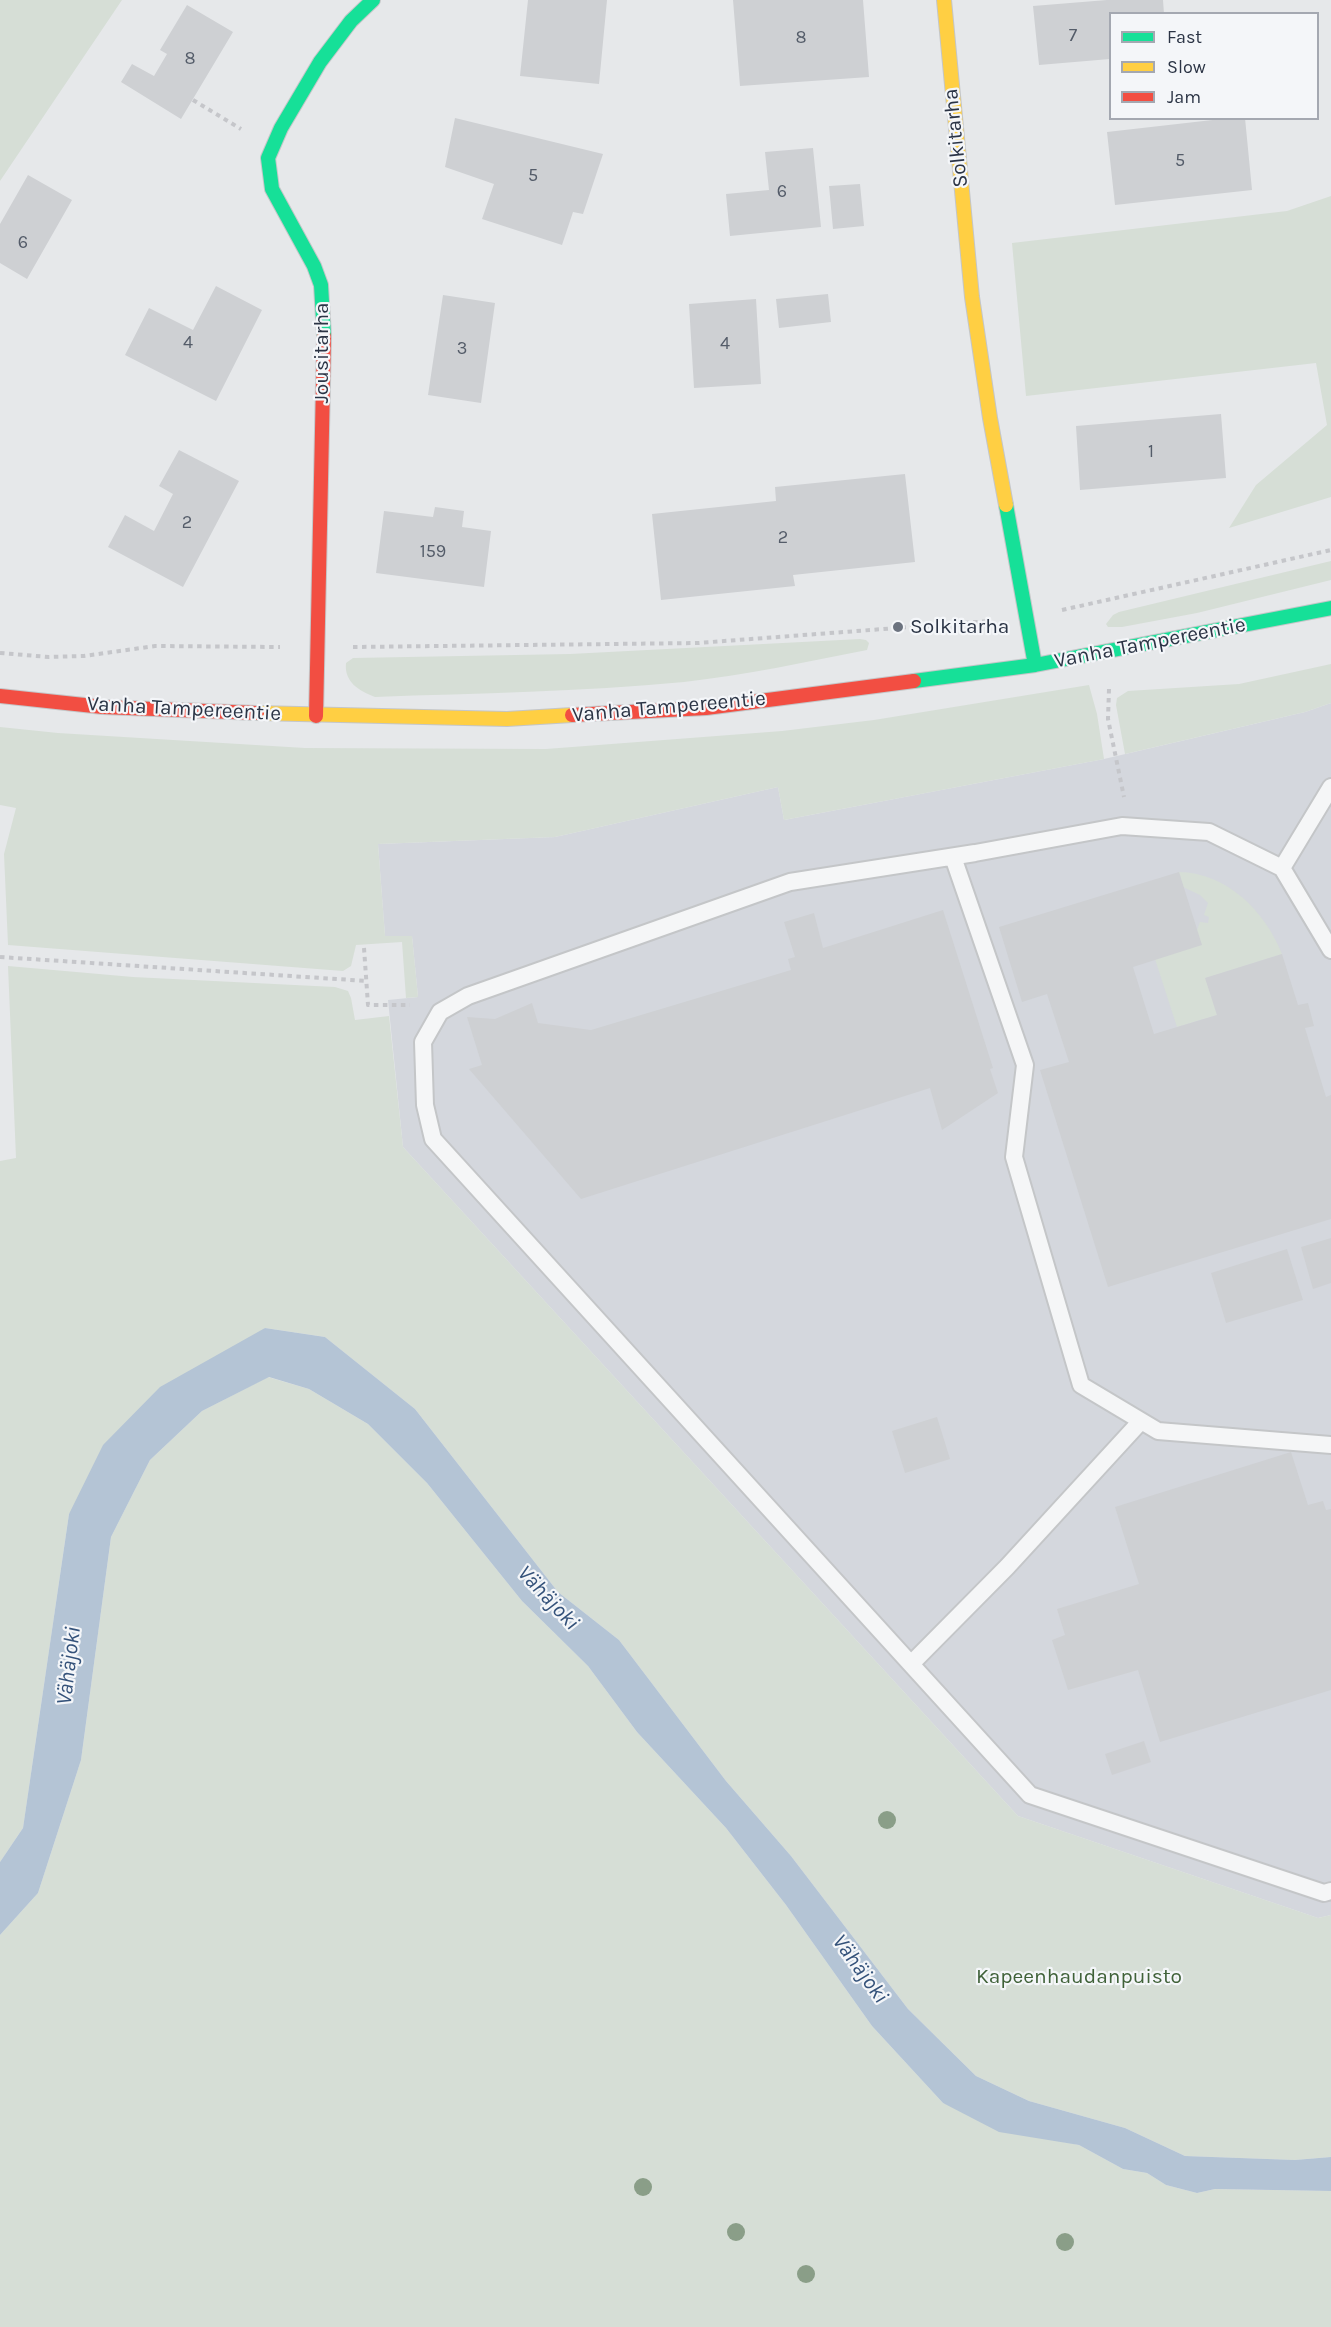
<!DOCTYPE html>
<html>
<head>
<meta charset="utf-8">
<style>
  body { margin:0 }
  #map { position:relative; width:1331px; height:2327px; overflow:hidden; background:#e6e8ea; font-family:Karla,sans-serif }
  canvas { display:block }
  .legend { position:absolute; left:1109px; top:12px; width:210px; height:108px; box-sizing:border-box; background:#f4f6f9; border:2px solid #a4a8b1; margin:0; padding:8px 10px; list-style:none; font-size:18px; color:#2b3445 }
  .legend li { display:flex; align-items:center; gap:12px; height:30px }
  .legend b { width:30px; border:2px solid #a4a8b1 }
</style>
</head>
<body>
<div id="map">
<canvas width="1331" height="2327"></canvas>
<ul class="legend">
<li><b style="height:8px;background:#16e098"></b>Fast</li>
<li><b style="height:8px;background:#ffcf43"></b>Slow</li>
<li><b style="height:8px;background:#f24e42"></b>Jam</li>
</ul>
</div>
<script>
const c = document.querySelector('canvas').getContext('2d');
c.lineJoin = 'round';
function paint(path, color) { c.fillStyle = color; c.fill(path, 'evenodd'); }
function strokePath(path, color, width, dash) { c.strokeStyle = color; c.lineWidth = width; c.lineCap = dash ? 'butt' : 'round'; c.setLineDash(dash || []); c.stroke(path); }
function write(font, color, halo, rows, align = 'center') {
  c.font = font + ' Karla,sans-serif'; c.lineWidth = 4.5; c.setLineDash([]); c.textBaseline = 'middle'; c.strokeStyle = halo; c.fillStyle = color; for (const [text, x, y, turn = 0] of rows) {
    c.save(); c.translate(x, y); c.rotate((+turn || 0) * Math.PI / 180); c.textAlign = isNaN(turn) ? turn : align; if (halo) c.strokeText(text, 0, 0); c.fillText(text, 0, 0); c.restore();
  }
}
const built = new Path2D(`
  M1331,703V1915L1318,1918L1018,1816L403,1147L388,1000L418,997L412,936H385L378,844L555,837L778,787L784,820L1104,759L1305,712Z`);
const green = new Path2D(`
  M0,0H122L0,181Z
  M1331,196V497L1229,528L1256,485L1327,425L1316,363L1026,396L1012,243L1287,211Z
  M1331,561V580L1197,613L1122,627H1108L1106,624L1113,615L1119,612Z
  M860,639L866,640L869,643L867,650C806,662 746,675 684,682C581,692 478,693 375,697C359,691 344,682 346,663L353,658L570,654Z
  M1331,664V703L1305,712L1125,754L1116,705L1117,698L1128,691L1239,684Z
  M1089,685L1097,714L1104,759L784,820L778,787L555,837L378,844L385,936H412L418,997L406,998L402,942L356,945L351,966L343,971L8,945L4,854L16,808L0,805V727L58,733L305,748L546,749L782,731L874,720Z
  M1179,872C1227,873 1265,911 1282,954L1206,978L1217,1015L1177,1027L1155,959L1197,930L1200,922L1208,923L1209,917L1204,915L1208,903L1200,895L1183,887Z
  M8,966L133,977L335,987L348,991L351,998L355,1020L389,1016L403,1147L1018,1816L1318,1918L1331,1915V2157L1295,2160L1185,2156L1125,2128L1029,2101L976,2076L908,2009L791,1856L726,1781L619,1640L558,1592L415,1409L325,1337L265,1328L69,1514L23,1828L0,1862V1161L16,1158Z
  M268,1377L309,1389L368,1424L427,1483L522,1601L588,1666L637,1732L726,1828L786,1905L872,2026L943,2103L1048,2139L1079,2145L1123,2169L1147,2173L1166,2185L1197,2193L1215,2189L1331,2191V2327H0V1935L38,1893L81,1760L111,1537L150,1460L202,1411Z`);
const water = new Path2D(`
  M265,1328L325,1337L415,1409L558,1592L619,1640L726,1781L791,1856L908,2009L976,2076L1029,2101L1125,2128L1185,2156L1295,2160L1331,2157V2191L1215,2189L1197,2193L1166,2185L1147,2173L1123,2169L1079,2145L999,2132L943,2103L872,2026L786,1905L726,1828L637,1732L588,1666L522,1601L427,1483L368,1424L309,1389L269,1377L202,1411L150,1460L111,1537L81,1760L38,1893L0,1935V1862L23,1828L69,1514L103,1445L160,1387Z`);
const building = new Path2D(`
  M528,0H607L599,84L520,76Z
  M733,0H863L869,77L740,86Z
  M1107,0H1163L1164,14H1110V59L1039,65L1033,6Z
  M187,5L233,32L181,119L121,82L132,64L154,76L167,54L160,50Z
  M455,118L603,154L583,214L573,212L562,245L482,219L494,184L445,167Z
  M1230,118H1245L1252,190L1115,205L1107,132Z
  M813,148L821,227L730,236L726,194L769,190L765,152Z
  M28,175L72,200L27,279L0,263V224Z
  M860,184L864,226L833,229L829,186Z
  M216,286L262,310L216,401L125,355L149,308L193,330Z
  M828,294L831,322L779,328L776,299Z
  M443,295L495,303L481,403L428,395Z
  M756,299L761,384L694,388L689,304Z
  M1221,414L1226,478L1080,490L1076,426Z
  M179,450L239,481L183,587L108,547L125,515L154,531L173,494L159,486Z
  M905,474L915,562L793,575L795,586L661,600L652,514L776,501L775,487Z
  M435,507L464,511L462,527L491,531L484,587L376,573L384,511L433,517Z
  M1179,872L1202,945L1133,967L1154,1034L1217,1015L1205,978L1282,954L1298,1005L1308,1003L1314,1026L1305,1028L1326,1097L1331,1095V1219L1108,1287L1040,1070L1069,1062L1047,994L1022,1002L999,927Z
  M943,910L993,1068L990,1069L998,1093L942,1130L930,1088L581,1199L469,1069L482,1065L467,1017L495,1019L532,1003L538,1023L591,1030L791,970L788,959L795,957L784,922L814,913L823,948Z
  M1331,1238V1283L1313,1289L1301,1247Z
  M1287,1249L1303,1300L1226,1323L1211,1273Z
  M937,1417L950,1459L905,1473L892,1431Z
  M1291,1452L1308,1505L1323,1501L1326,1510L1331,1509V1690L1160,1742L1138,1670L1068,1690L1052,1640L1065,1635L1057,1609L1139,1584L1115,1507Z
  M1144,1741L1151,1762L1112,1775L1105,1754Z`);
const path = new Path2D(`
  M193,100L241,129
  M1062,610L1331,550
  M353,647L698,643L990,621
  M0,653L49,657L84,656L155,646L280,647
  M1109,689L1108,719L1124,797
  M364,948L368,1005H410
  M0,957L367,981`);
const lane = new Path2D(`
  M953,857L1025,1065L1014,1157L1081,1385L1158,1431L1331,1445
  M1282,868L1331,787
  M1331,950L1282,868L1209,832L1122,826L975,853L790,882L468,996L440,1012L423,1042L425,1105L433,1139L1030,1795L1324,1893L1331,1891
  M911,1664L1007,1567L1141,1421`);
const fast = new Path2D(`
  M324,336L321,285L314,266L272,189L268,158L281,128L320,62L351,21L373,0
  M1006,505L1035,665
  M914,681L1035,665L1331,608`);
const slow = new Path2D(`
  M944,0L972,297L990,418L1006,505
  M257,713L507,719L572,715`);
const jam = new Path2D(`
  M0,696L103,707L257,713
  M572,715L706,708L914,681
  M316,716L324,336`);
const trees = [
  [887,1820],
  [643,2187],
  [736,2232],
  [1065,2242],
  [806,2274]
];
const markers = [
  [898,627,6,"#6c737f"]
];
const numberNames = [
  ["7",1073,36],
  ["8",801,38],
  ["8",190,59],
  ["5",1180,161],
  ["5",533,176],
  ["6",782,192],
  ["6",23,243],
  ["4",188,343],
  ["4",725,344],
  ["3",462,349],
  ["1",1151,452],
  ["2",187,523],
  ["2",783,538],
  ["159",433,552]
];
const streetNames = [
  ["Solkitarha",956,138,-96],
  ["Jousitarha",322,353,-90],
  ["Vanha Tampereentie",1150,643,-11],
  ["Vanha Tampereentie",669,707,-5],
  ["Vanha Tampereentie",184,709,3]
];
const poiNames = [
  ["Solkitarha",910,627]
];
const parkNames = [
  ["Kapeenhaudanpuisto",1079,1977]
];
const waterNames = [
  ["Vähäjoki",548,1598,47],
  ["Vähäjoki",69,1666,-83],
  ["Vähäjoki",860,1969,54]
];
paint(built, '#d4d7dd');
paint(green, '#d6ded6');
paint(water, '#b4c4d5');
paint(building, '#ced0d3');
strokePath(lane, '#c4c6c8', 20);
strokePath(fast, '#c4c6c8', 16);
strokePath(slow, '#c4c6c8', 16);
strokePath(jam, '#c4c6c8', 16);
strokePath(path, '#c5c6ca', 4, [4.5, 4.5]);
strokePath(lane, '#f5f6f7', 16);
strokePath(fast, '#16e098', 14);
strokePath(slow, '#ffcf43', 14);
strokePath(jam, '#f24e42', 14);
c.fillStyle = '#8a9e88';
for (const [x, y] of trees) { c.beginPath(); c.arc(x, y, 9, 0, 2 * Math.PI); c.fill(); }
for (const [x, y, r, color] of markers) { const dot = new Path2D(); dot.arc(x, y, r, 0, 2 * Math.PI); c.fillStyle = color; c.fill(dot); strokePath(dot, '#f4f6f9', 2); }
write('18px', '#545c69', null, numberNames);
write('21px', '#2b3445', '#f4f6f9', streetNames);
write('21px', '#2b3445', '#f4f6f9', poiNames, 'left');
write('21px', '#3f6138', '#f4f6f9', parkNames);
write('italic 22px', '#34527a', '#f4f6f9', waterNames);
</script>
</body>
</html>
